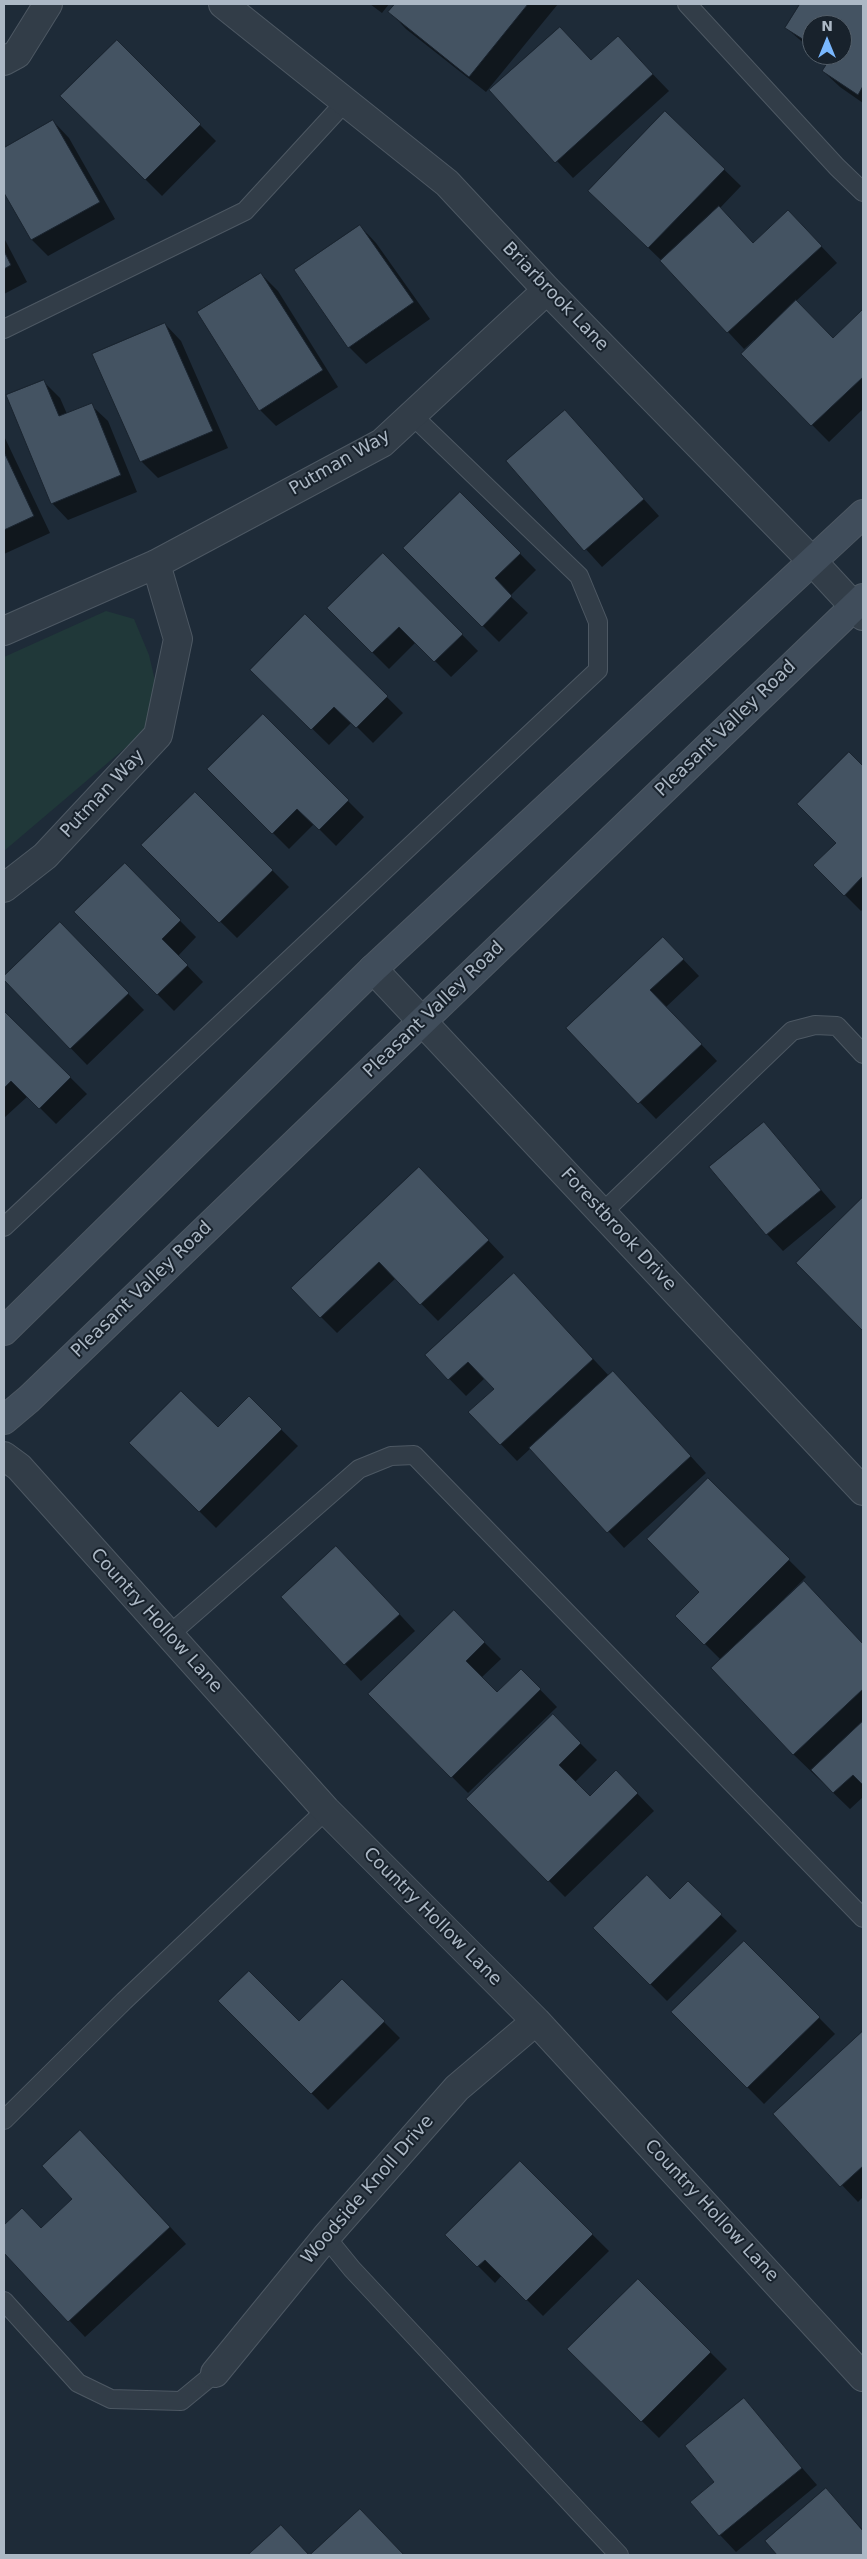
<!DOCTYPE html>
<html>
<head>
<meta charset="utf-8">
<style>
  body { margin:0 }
  #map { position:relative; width:867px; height:2559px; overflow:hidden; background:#1e2b38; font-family:"DejaVu Sans",sans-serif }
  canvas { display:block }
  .frame { position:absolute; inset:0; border:5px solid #acb8c5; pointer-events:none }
  .north { position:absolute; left:802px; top:15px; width:50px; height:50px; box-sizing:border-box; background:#18222c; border:1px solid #535e69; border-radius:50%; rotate:0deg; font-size:14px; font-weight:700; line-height:20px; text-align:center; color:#acb8c5 }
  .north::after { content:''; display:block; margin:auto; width:18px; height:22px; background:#79b7fe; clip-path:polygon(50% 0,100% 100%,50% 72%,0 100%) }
</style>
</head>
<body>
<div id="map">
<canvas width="867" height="2559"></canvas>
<div class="frame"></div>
<div class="north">N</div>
</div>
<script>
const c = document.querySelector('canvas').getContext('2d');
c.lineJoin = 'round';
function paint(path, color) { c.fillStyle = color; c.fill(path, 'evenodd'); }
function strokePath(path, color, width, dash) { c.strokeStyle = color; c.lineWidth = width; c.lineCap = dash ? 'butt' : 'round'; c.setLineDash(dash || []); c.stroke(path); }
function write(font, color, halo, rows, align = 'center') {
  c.font = font + ' "DejaVu Sans",sans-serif'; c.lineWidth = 4; c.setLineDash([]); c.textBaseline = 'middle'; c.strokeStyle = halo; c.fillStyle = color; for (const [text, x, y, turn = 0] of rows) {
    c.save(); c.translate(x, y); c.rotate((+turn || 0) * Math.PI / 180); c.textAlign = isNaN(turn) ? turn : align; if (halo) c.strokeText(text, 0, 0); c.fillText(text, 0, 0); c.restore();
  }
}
const green = new Path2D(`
  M106,611L134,619L149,655L156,685L144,732L4,851V657Z`);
const shadow = new Path2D(`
  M370,4H389L382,13Z
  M397,4H558L486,92L406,29L390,12Z
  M802,4H863V103L840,87L823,71L830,61L819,55H842V25H812V50L786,28Z
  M618,38L669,91L573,178L491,91L592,61Z
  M117,42L216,141L162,196L62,96Z
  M666,113L741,186L720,208L753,244L804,228L837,263L796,301L833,340L863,311V409L829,442L742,354L755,341L754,340L744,349L662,261L606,207Z
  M53,121L69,138L115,219L48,256L32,240L4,191V149Z
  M360,226L376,243L430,319L366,364L349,347L296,270Z
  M4,238L27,282L4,294Z
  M261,274L278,291L338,387L276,426L260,410Z
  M165,324L181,341L228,448L158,478L141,461L94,354Z
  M44,382L60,398L67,414L91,405L108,421L137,492L68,520L52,503Z
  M565,412L659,516L602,567L507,462Z
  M4,436L50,533L4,554Z
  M460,493L536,570L510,596L528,613L499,642L405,548Z
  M383,554L478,651L451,677L416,642L389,669L328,608Z
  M305,616L403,713L373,743L352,722L329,745L252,670Z
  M263,716L364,817L336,846L314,824L289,849L209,769Z
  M849,754L863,768V909L861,911L815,865L837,843Z
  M195,793L289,887L237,938L143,845Z
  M125,865L196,937L178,956L203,982L174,1011L76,912Z
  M60,924L144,1010L87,1065L4,979Z
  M679,955L699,976L666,1007L717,1061L656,1119L568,1028Z
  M4,1012L87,1094L56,1124L28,1096L4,1118Z
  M763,1123L836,1207L783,1251L767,1234Z
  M436,1185L504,1257L438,1321L396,1278L337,1333L321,1317Z
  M863,1199V1329L798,1263Z
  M530,1291L610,1377L630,1390L706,1473L624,1548L531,1448L517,1461L470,1412L495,1389L485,1378L466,1396L426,1355Z
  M249,1398L298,1446L216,1528L130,1442L218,1429Z
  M708,1480L806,1577L784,1599H820L863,1645V1797L850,1809L793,1754L721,1660L677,1616L701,1592Z
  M353,1564L415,1631L361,1681L282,1597Z
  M454,1612L501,1659L481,1678L497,1694L521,1670L557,1707L468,1793L370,1694Z
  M553,1716L597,1760L574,1783L590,1798L633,1789L654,1811L565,1897L468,1799Z
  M688,1883L737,1931L667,2001L595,1928L670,1901Z
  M744,1942L835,2034L764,2104L673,2012Z
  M342,1980L400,2038L328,2110L220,2001L299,2023Z
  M863,2033V2197L858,2202L775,2114Z
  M97,2148L186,2244L85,2337L4,2251V2226L22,2209L42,2229L74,2199Z
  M520,2163L609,2251L543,2316L502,2275L495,2283L447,2235Z
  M638,2280L727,2369L659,2438L569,2349Z
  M743,2400L817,2485L736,2552L720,2535L716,2482Z
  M826,2490L863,2530V2555H779L766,2541Z
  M360,2511L403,2555H312Z
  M281,2526L309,2555H250Z`);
const building = new Path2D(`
  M395,4H528L469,77L388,12Z
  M800,4H863V86L858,95L822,71L831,57L827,55H842V25H812V45L785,28Z
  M560,27L591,60L618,36L653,74L555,163L489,90Z
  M117,40L201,124L145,180L60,96Z
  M665,111L725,169L648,248L588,191Z
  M53,120L100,202L31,240L4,193V148Z
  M719,206L753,243L788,210L822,246L727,333L660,261Z
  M360,225L414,302L348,348L294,270Z
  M4,251L11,265L4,269Z
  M261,273L323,370L259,411L197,312Z
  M796,300L833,338L863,309V377L811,426L741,354Z
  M165,323L213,431L140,462L92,354Z
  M44,380L59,416L92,403L121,475L51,504L6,395Z
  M565,410L644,499L584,551L506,461Z
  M4,452L34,516L4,530Z
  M460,492L521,553L495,578L512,596L482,627L403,548Z
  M383,553L463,634L434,662L399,627L372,653L327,608Z
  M305,614L388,696L356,728L334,707L311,730L250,670Z
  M263,714L349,800L319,830L297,809L272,834L207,769Z
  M849,752L863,766V876L844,896L813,865L836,843L797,804Z
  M195,792L273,870L219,923L141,845Z
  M125,863L181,920L162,939L188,965L157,995L74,912Z
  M60,922L129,993L70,1049L4,980V976Z
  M663,937L684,959L650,990L702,1044L638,1104L566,1028Z
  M4,1011L71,1077L39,1109L11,1081L4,1088Z
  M764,1122L821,1190L766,1235L709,1167Z
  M419,1167L489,1240L420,1305L379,1262L320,1318L291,1288Z
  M863,1197V1331L796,1263Z
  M514,1273L593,1359L500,1445L468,1412L494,1389L468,1362L448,1380L425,1355Z
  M613,1371L691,1456L607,1533L529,1448Z
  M181,1391L218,1427L249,1396L282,1429L199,1512L129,1443Z
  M708,1478L790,1559L704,1645L675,1616L699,1592L647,1539Z
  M336,1546L400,1614L344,1665L281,1597Z
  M804,1581L863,1644V1689L793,1755L711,1668Z
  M454,1610L485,1642L466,1661L497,1692L521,1669L541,1689L451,1778L368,1694Z
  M553,1714L581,1743L559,1765L590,1796L616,1770L638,1793L548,1882L466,1799Z
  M863,1721V1785L853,1775L833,1793L811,1770Z
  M647,1875L670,1899L688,1881L722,1914L650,1985L593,1928Z
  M744,1941L820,2017L747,2088L671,2012Z
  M249,1971L299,2021L342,1979L385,2021L311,2094L218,2001Z
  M863,2031V2166L840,2187L773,2114Z
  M80,2130L170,2227L68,2322L4,2253V2225L22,2208L41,2228L72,2199L42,2166Z
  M520,2161L593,2234L526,2301L485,2260L477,2267L445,2235Z
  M638,2279L711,2352L641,2422L567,2349Z
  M744,2398L802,2468L719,2536L690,2502L714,2482L685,2446Z
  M826,2488L863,2531V2555H777L765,2541Z
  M360,2509L404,2555H310Z
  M281,2525L309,2555H248Z`);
const lane = new Path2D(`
  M687,4L837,167L863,192
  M4,329L245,211L345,102
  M602,1213L792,1031L815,1025L837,1026L863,1054
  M4,1227L598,670V622L579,576L413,416
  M169,1635L359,1469L391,1456L414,1455L863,1918
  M4,2120L124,2001L326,1810
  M326,2237L352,2269L619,2555
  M4,2301L78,2383L111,2399L181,2401L215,2373`);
const street = new Path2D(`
  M223,4L447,183L547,290L813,562L863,616
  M4,61L17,54L48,4
  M4,631L156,564L382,443L547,290
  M4,888L45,856L158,735L178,639L156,564
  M373,969L863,1491
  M4,1456L19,1467L326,1810L536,2021L863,2377
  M215,2373L326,2237L457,2088L536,2021`);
const secondary = new Path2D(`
  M4,1331L373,969L863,514
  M4,1420L29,1399L863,598`);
const streetNames = [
  ["Briarbrook Lane",555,297,46],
  ["Putman Way",340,463,-30],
  ["Pleasant Valley Road",726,729,-44],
  ["Putman Way",103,794,-47],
  ["Pleasant Valley Road",434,1010,-44],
  ["Forestbrook Drive",618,1230,47],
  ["Pleasant Valley Road",142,1290,-44],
  ["Country Hollow Lane",156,1621,48],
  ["Country Hollow Lane",432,1917,45],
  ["Woodside Knoll Drive",368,2190,-49],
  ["Country Hollow Lane",711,2211,47]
];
paint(green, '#203839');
paint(shadow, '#0007');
paint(building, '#445362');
strokePath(building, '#1a242f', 1);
strokePath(lane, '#4d5863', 20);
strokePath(street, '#4d5863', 30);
strokePath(secondary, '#4d5863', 30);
strokePath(lane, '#323d48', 18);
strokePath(street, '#323d48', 28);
strokePath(secondary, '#404d5b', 28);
write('18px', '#acb8c5', '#18222c', streetNames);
</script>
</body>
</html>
